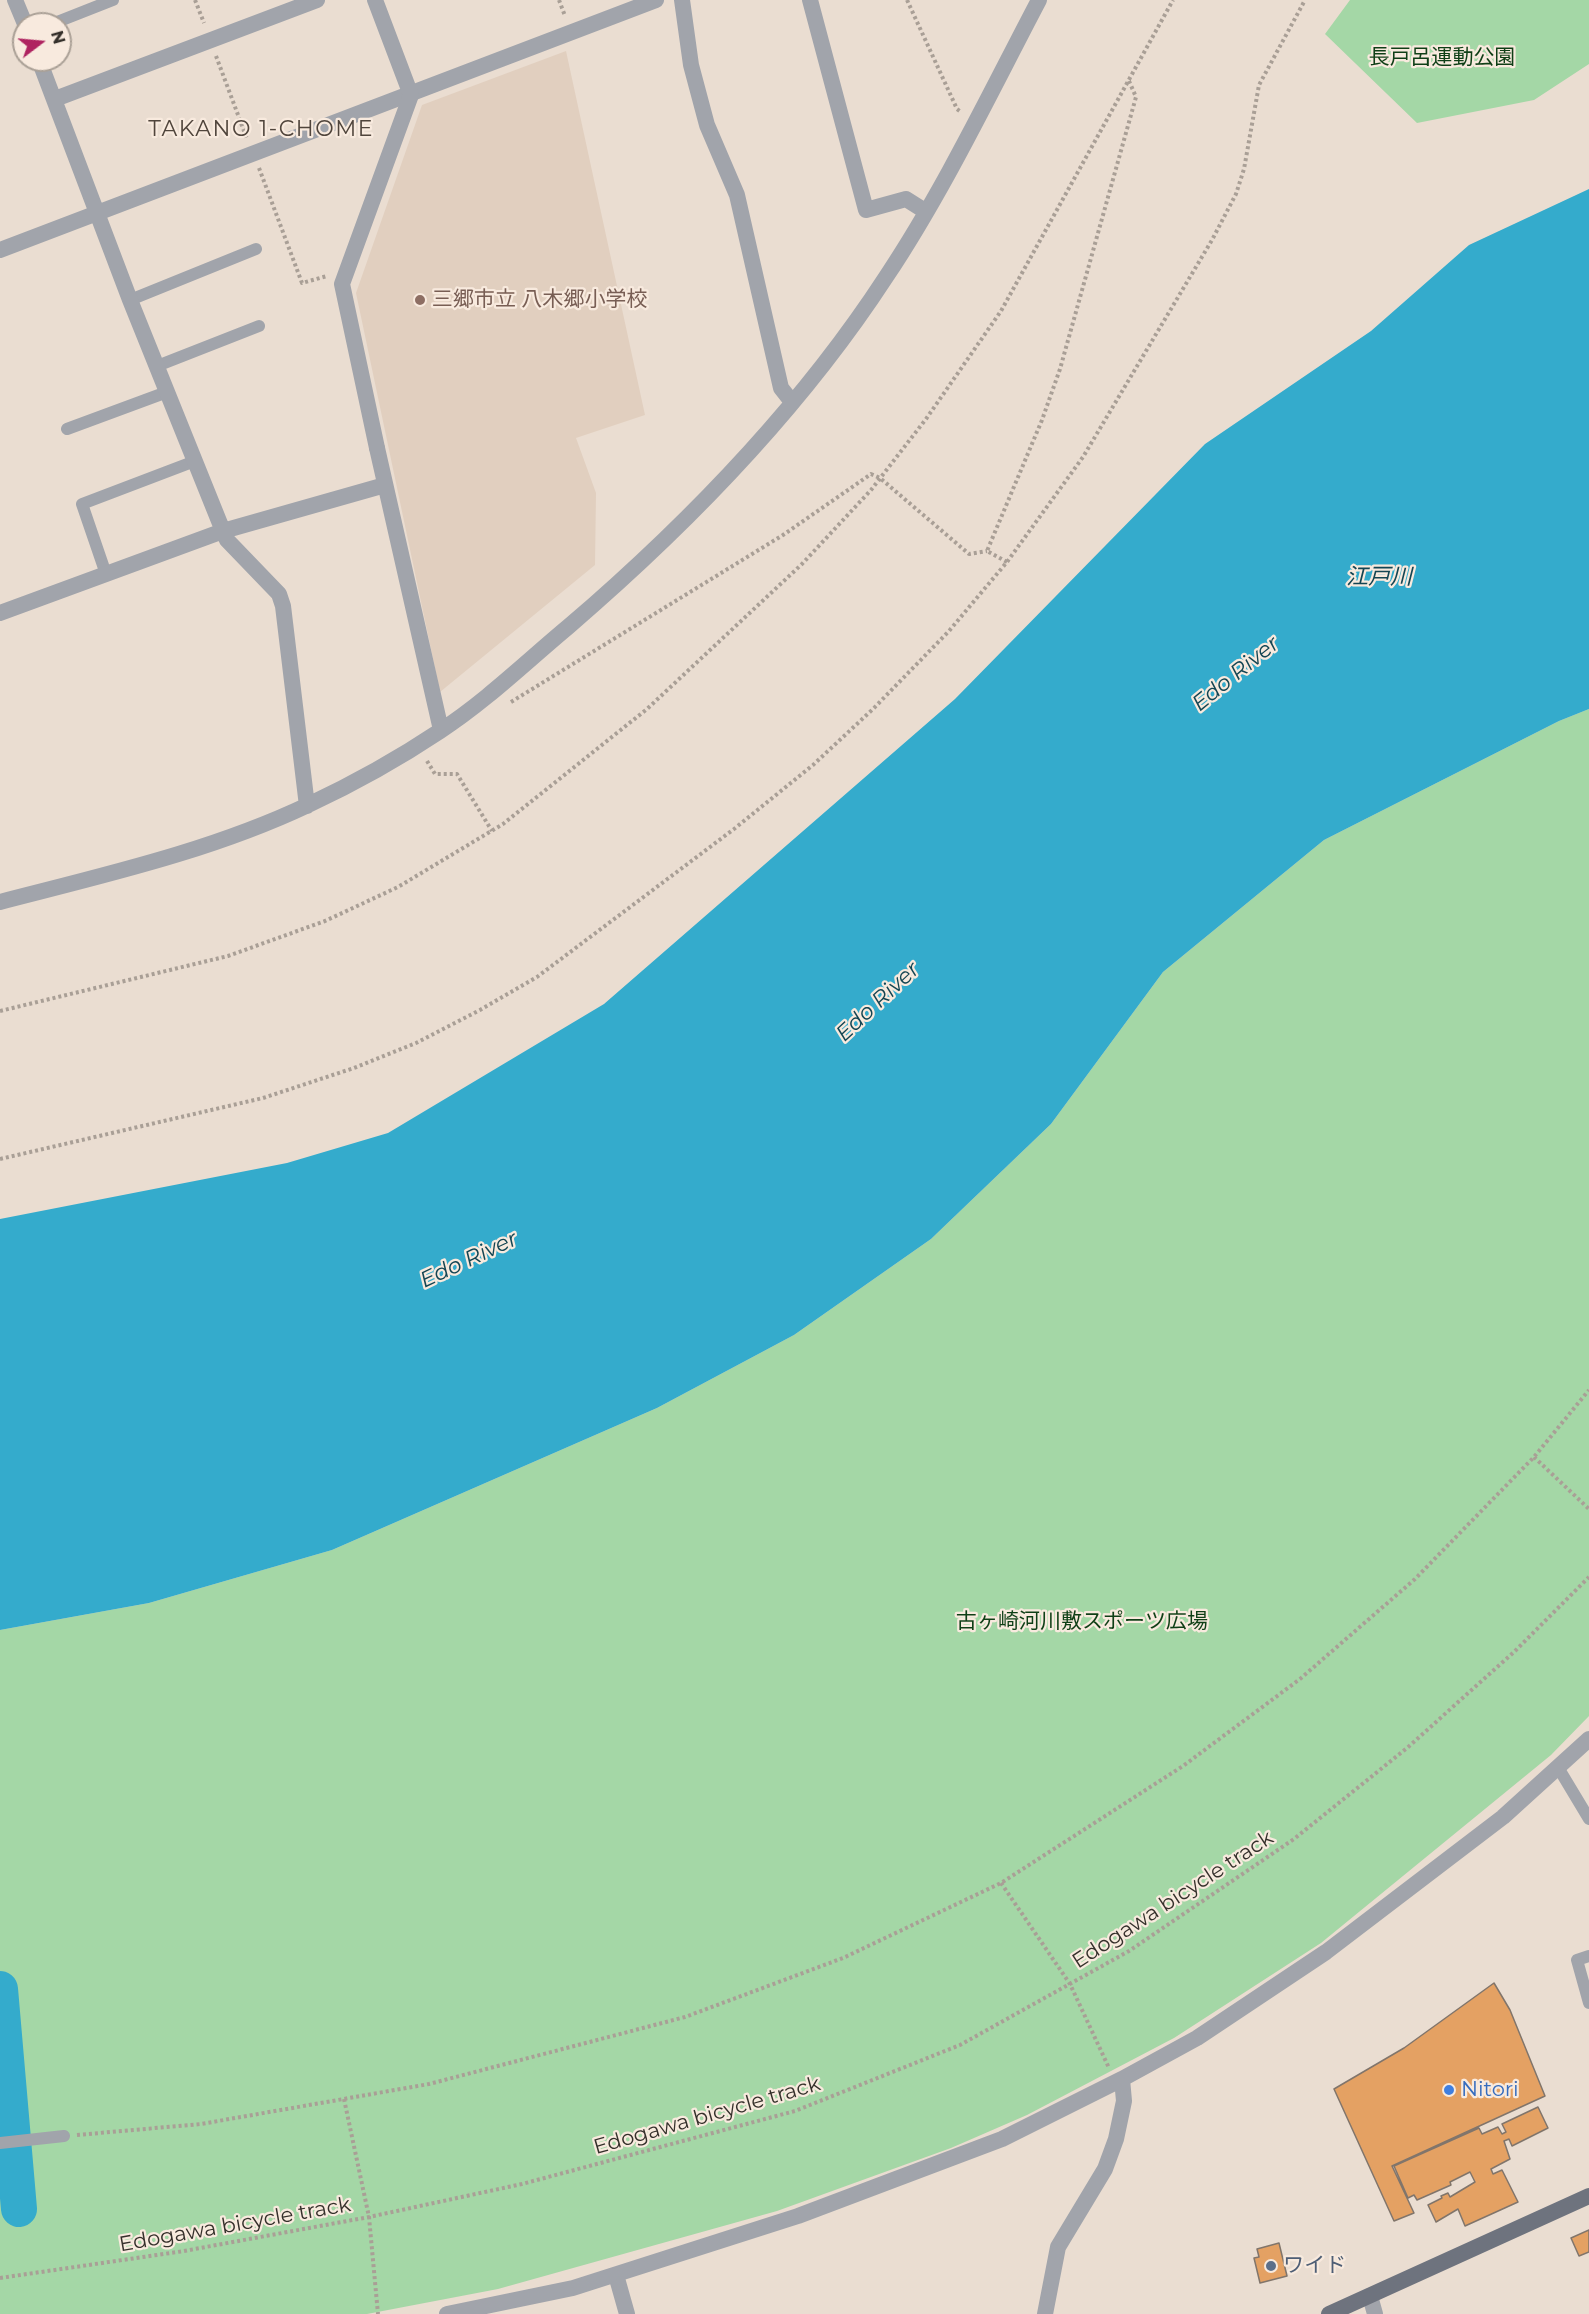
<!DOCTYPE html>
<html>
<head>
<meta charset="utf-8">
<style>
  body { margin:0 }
  #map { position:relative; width:1589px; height:2314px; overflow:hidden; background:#eaddd1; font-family:Montserrat,sans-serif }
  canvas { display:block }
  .north { position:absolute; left:12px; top:12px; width:60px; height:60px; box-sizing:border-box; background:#f8eade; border:2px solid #aaa096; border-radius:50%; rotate:74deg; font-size:16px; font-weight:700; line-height:24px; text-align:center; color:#35302b }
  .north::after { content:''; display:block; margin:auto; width:21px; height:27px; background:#af2460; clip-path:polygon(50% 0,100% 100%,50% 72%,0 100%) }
</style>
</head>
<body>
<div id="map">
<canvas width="1589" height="2314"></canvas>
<div class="north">N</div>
</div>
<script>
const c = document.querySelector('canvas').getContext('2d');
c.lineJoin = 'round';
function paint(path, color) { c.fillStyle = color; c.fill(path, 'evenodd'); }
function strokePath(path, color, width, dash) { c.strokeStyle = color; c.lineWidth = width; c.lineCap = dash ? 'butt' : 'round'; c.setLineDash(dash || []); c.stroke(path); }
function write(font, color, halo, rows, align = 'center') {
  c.font = font + ' Montserrat,"Noto Sans JP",sans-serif'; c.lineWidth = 4.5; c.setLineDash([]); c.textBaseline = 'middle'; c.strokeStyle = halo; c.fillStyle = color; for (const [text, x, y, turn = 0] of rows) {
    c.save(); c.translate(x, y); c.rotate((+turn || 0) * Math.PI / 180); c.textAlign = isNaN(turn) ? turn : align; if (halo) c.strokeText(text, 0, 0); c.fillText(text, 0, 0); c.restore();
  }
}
const education = new Path2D(`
  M566,51L645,415L576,438L596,493L595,565L440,692L356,293L422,105Z`);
const green = new Path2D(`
  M1350,0H1589V64L1534,100L1417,123L1325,34Z
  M1589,709V1716L1551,1755L1321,1943L1174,2038L1027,2115L951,2148L777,2211L498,2289L367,2314H0V1630L149,1603L332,1550L657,1408L794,1335L931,1239L1051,1124L1163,972L1324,840L1559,721Z`);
const water = new Path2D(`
  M1589,189V709L1559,721L1324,840L1163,972L1051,1124L931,1239L794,1335L657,1408L332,1550L149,1603L0,1630V1219L287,1163L388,1133L604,1004L955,699L1205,444L1371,331L1469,245Z`);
const river = new Path2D(`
  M0,1989L19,2209`);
const building = new Path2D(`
  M1494,1983L1510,2010L1545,2096L1392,2166L1414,2213L1394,2221L1334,2089L1404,2048Z
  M1538,2107L1548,2128L1512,2146L1509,2139L1504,2141L1510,2159L1491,2169L1493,2174L1502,2170L1518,2202L1465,2226L1458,2209L1436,2222L1428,2205L1442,2198L1441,2196L1448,2193L1450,2197L1475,2182L1470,2172L1450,2182L1451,2185L1417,2200L1414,2195L1408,2198L1394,2166L1479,2128L1482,2134L1498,2127L1502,2134L1506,2132L1502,2124Z
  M1589,2230V2252L1579,2256L1571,2238Z
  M1279,2243L1287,2276L1260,2283L1254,2258L1259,2257L1257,2249Z`);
const path = new Path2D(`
  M195,0L204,23
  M559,0L565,16
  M907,0L957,109L961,112
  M216,56L247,139
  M259,168L302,283L327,276
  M1007,562L987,551L1042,420L1060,369L1136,97L1129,81
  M511,702L783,535L871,474L880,478L969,554L987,551
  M427,761L435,774H457L492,831
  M0,1011L228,956L325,921L398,887L503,824L647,709L802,564L871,490L926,419L1001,311L1173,0
  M0,1159L263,1098L354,1068L416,1043L480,1010L537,977L734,829L813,765L873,709L949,631L1007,562L1083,457L1212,240L1236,194L1244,169L1259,85L1305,0
  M1534,1457L1589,1509
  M1001,1883L1070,1984L1109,2068
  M344,2099L369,2217L378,2314
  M77,2135L201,2124L429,2084L685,2017L843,1958L1001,1883L1183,1766L1300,1679L1415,1579L1534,1457L1589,1390
  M0,2278L184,2251L369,2217L522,2184L795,2111L960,2045L1129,1951L1294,1839L1407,1748L1514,1652L1589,1577`);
const service = new Path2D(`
  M52,24L113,0
  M130,300L256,249
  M157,366L259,326
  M67,429L167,392
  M106,574L82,504L195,461
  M1559,1769L1589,1819
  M1589,1956L1577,1960L1589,2003
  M0,2143L64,2136`);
const minor = new Path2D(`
  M15,0L25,24
  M682,0L691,65L707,125L737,195L781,388L792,402
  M810,0L866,210L906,199L925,211
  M39,60L130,300L223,531L227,540L279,594L283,606L307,806
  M55,99L317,0
  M0,250L656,0
  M377,448L441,730
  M0,613L223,531L385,485
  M0,902C104,875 211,851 308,805C353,784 398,759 440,731C486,701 526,662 568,627C687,525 800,409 886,277C944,190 990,93 1039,0
  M616,2275L627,2314
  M1370,2296L1375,2314
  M447,2314L573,2288L798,2216L1002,2139L1122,2079L1197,2038L1326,1952L1503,1817L1589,1739
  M1045,2314L1058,2247L1105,2169L1116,2139L1124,2101L1122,2079`);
const tertiary = new Path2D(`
  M375,0L411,95L342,284L377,448`);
const primary = new Path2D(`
  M1329,2314L1589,2196`);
const markers = [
  [420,300,6,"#8d6e63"],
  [1449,2090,6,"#3f7fe0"],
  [1271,2266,6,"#5c6f8a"]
];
const parkNames = [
  ["長戸呂運動公園",1442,58],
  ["古ヶ崎河川敷スポーツ広場",1082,1622]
];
const educationNames = [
  ["三郷市立 八木郷小学校",432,300]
];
const streetNames = [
  ["Edogawa bicycle track",1173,1900,-33],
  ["Edogawa bicycle track",707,2116,-16],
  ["Edogawa bicycle track",235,2225,-10]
];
const shopNames = [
  ["Nitori",1461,2090]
];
const serviceNames = [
  ["ワイド",1283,2266]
];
const neighbourhoodNames = [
  ["TAKANO 1-CHOME",261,130]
];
const waterNames = [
  ["江戸川",1379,578],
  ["Edo River",1236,674,-39],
  ["Edo River",878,1002,-43],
  ["Edo River",469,1260,-25]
];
paint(education, '#e1cfbf');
paint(green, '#a4d7a6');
paint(water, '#34abcc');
strokePath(river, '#34abcc', 36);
paint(building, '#e4a163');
strokePath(building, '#81756b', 1.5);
strokePath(path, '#a99f96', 4, [3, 3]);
strokePath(service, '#a1a4ab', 12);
strokePath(minor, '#a1a4ab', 16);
strokePath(tertiary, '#a1a4ab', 16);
strokePath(primary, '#6e737e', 16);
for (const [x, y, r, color] of markers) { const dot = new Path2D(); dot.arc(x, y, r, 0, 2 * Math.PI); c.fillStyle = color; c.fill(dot); strokePath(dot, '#f8eade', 2); }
write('21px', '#0f3f16', '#f8eade', parkNames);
write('21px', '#785e54', '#f8eade', educationNames, 'left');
write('21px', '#35302b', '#f8eade', streetNames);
write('21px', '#366cbe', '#f8eade', shopNames, 'left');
write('21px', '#4e5e75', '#f8eade', serviceNames, 'left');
c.letterSpacing = '1.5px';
write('22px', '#50453c', '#f8eade', neighbourhoodNames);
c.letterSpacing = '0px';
write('italic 22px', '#134553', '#f8eade', waterNames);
</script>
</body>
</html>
